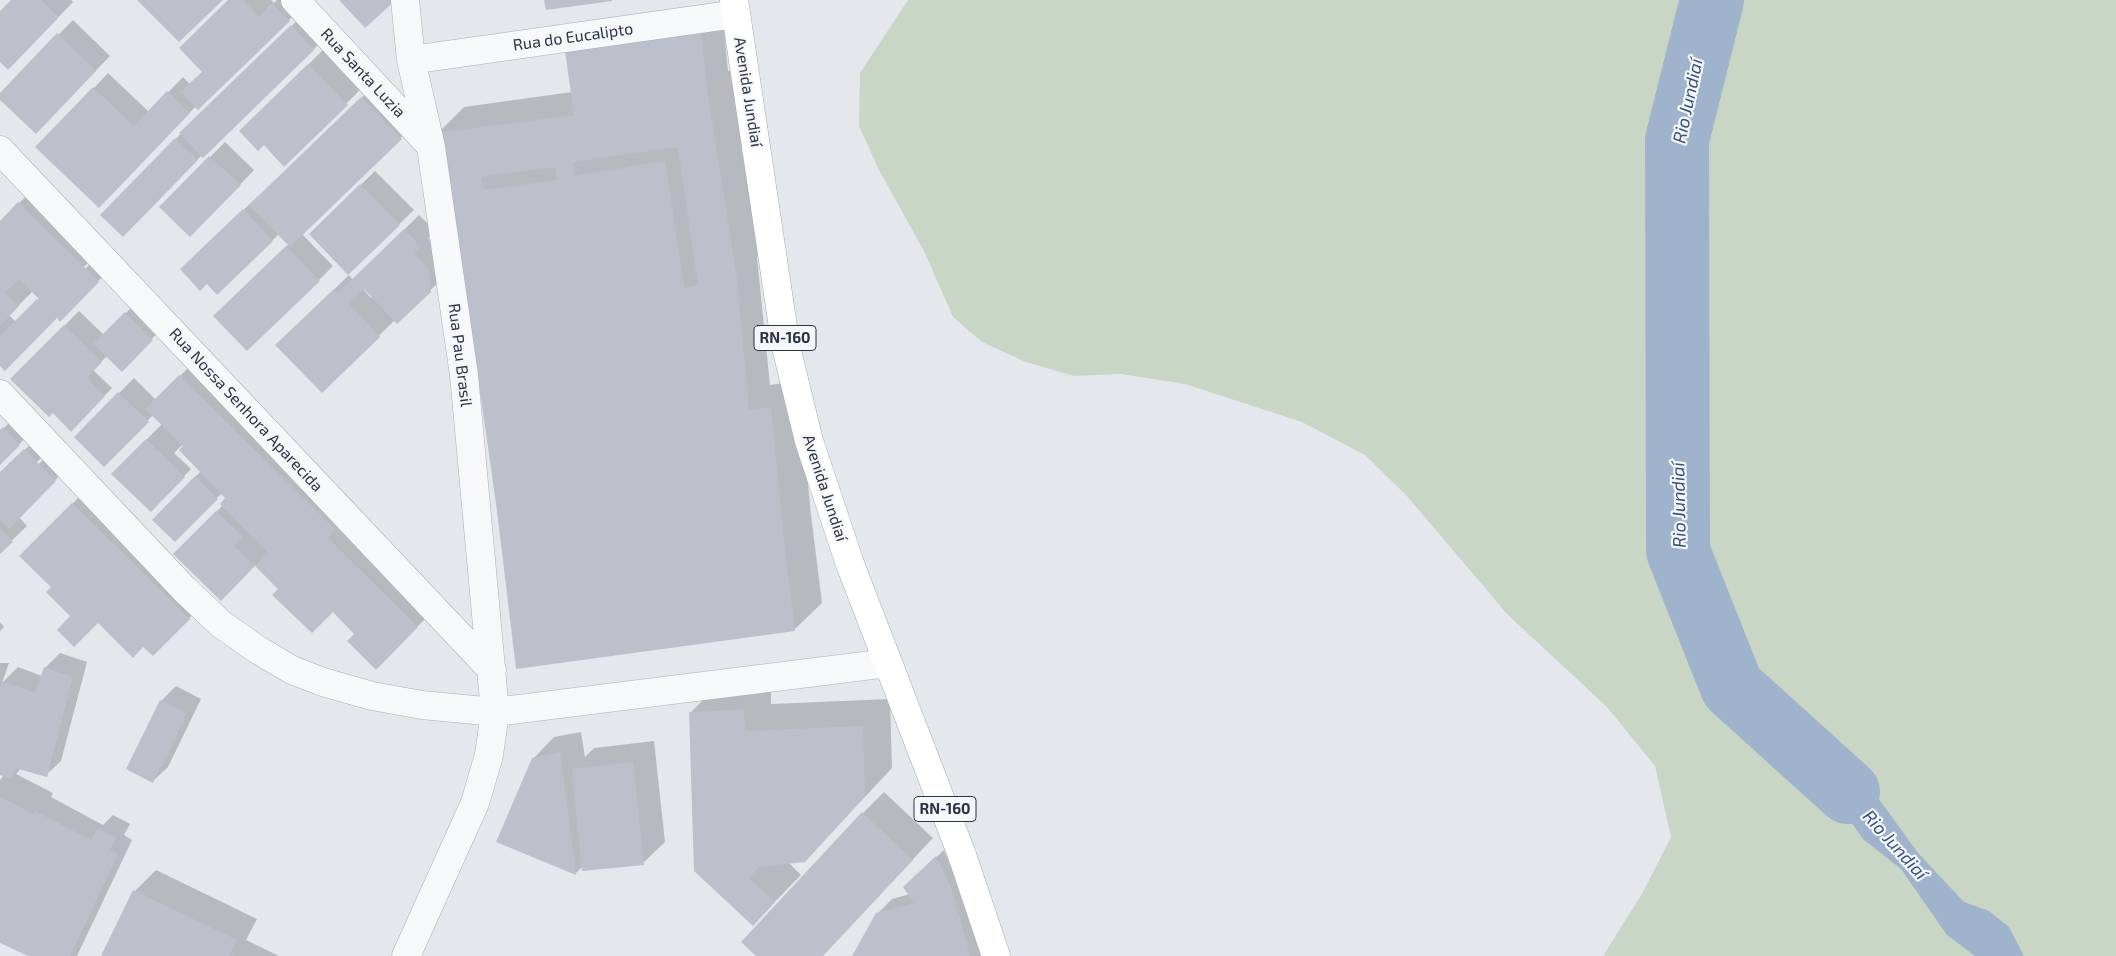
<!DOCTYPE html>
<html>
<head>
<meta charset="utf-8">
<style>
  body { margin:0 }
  canvas { display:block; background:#e4e7ec }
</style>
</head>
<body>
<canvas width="2116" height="956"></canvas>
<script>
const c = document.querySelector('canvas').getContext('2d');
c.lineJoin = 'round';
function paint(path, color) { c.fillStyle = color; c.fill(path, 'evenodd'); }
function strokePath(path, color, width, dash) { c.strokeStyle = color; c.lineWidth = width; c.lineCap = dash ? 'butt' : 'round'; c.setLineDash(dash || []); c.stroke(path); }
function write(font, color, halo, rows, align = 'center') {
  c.font = font + ' "Exo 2",sans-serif'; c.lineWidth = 4.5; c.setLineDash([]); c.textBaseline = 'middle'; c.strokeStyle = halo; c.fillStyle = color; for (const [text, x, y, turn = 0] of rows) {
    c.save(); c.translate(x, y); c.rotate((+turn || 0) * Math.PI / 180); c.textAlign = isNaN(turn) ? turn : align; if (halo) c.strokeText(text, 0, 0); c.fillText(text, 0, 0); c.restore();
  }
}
const green = new Path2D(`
  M908,0H2116V956H1603L1643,892L1671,837L1655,766L1607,707L1508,615L1406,495L1365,455L1302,422L1185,384L1121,374L1074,376L1026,362L982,342L953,317L924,251L879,170L859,126L860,73Z`);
const water = new Path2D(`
  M1793,720L1812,729L1868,784L1918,853L1964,902L1989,911L2009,927L2024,956H1975L1947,935L1901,869L1863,839L1831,793L1801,762L1773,742Z`);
const shadow = new Path2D(`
  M13,0H71L73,2L23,54L0,61V13Z
  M229,0H271L274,3L277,0H298L304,6L196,106L114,192L94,88L108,73L149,112L183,77L190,84L203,71Z
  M722,10L728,71L735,70L763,251L757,257L770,385L798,381L811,515L822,603L795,629L489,446L471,321L437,134L464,107L572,92Z
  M306,12L328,34L314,49L202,155L138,221L102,215L195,119Z
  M73,20L110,56L50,118L0,99V94Z
  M323,50L361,89L284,165L264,144L241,131Z
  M383,77L422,117L302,234L333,266L319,280L230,302L289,244L279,234L217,293L196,255L258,196L260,197Z
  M225,142L254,170L205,221L161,207Z
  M375,171L414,210L348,273L311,234Z
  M26,196L105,274L60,320L57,317L0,364V223ZM89,262L90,264L61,294L59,292ZM33,291L40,298L16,322L9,315Z
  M419,215L435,231L428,238L442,253L445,276L397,322L395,320L322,391L292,330L349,275L353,280ZM365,288L373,297L371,298L363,289Z
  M141,298L166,324L122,370L107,356L93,370L112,388L71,430L53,412L12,379L79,311L104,335Z
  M194,362L432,612L376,668L356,634L333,610L280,589L255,565L221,599L175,554L223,505L227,498L222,493L175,540L154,520L201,471L185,446L183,444L174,453L191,469L151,510L112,474L162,424L153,415L104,465L76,437L134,378L156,400Z
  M18,414L34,429L0,464V432Z
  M32,443L69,466L19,517L27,526L0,552V474ZM41,458L43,460L3,500L1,498Z
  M87,489L203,604L153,655L143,645L98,622L72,616L53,587L21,556Z
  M0,622L4,627L0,631Z
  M60,653L87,662L61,761L46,775L21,768L16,774L53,793L51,797L103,825L113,815L130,824L124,835L132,840L77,956H32L0,941V780L4,775L0,774V663H9L2,683L18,667L42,676L45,668Z
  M771,684V704L890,699L892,768L805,861L788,862L801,875L753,924L690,713L717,686Z
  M176,686L201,699L168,767L153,781L161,701Z
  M581,732L585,757L594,748L654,741L665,842L643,863L583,866L576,873L498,842L533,759L554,737Z
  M884,792L933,838L822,956H758L863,813Z
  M944,850L988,956H853L877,914L892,899L910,894L912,880Z
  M156,870L257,919L246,940L279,956H102L135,891Z`);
const river = new Path2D(`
  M1712,0L1677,140L1678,551L1732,687L1848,792`);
const building = new Path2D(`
  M11,0H41L59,17L8,70L0,62V11Z
  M137,0H223L179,42Z
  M228,0H243L259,16L272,3L290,21L198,110L180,92L202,72L179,48Z
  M339,0H396L365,28Z
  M544,0H612V1L546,10Z
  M291,25L314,50L203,158L179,133Z
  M701,31L708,96L737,279L749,410L771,407L784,542L795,631L516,669L497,511L470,321L436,133L574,115L565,51ZM678,147L698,285L684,288L665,161L574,176L573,162ZM555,167L557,180L483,190L481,177Z
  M57,33L96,71L36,134L0,100V93Z
  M308,64L348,105L284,167L264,145L258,151L239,131Z
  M93,87L134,126L167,91L190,113L99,208L35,147Z
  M361,97L402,139L290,247L249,205Z
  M175,138L198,160L123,237L100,215Z
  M209,156L241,185L190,237L159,207Z
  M360,184L400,225L348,275L309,234Z
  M18,202L99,282L60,322L57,318L5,371L0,366V336L37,299L46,306L19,279L5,293L19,306L0,326V221Z
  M243,209L273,241L217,295L207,284L200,291L180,269Z
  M404,229L421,246L414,253L428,268L431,292L397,324L364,289L349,304L380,337L322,393L275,345L334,289L338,293Z
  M286,246L320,281L247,351L213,316Z
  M125,312L153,340L122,372L93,344Z
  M64,325L102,362L87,378L105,396L71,432L53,413L49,417L10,379Z
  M179,375L336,530L328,538L418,627L376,670L347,641L354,634L333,612L312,633L272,595L278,589L255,566L268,553L220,504L225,498L179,450L183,446L145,409Z
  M118,392L149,422L104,467L74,437Z
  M3,427L20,445L0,465V430Z
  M146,439L185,477L151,512L111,474Z
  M24,449L56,481L9,529L0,520V472Z
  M195,476L218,499L175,542L152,520Z
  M72,503L190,619L153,656L143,647L133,658L98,623L74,647L57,630L70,616L46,592L51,587L19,556Z
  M216,511L243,537L234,546L255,566L221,601L173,554Z
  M0,528L13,542L0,554Z
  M44,667L73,677L47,777L15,768L12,779L0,775V687L2,681L35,693Z
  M160,700L187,714L153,783L126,769Z
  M744,710L745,731L863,726L865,796L805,862L759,867L749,878L775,902L753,926L694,871L689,712Z
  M560,752L576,875L496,842L532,758Z
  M633,762L644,865L582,871L572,769Z
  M0,797L33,814L35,811L91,840L98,828L116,838L110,850L118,854L70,956H28L0,943Z
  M862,812L913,860L823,956H756L741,942Z
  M936,856L953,892L970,956H852L876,913L914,903L903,887Z
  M133,890L237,940L230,954L234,956H101Z`);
const street = new Path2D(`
  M295,0L430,145
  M405,0L411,60L431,147L464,375L495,712L489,755L475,803L406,956
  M411,60L736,14
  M0,150L492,670
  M0,394L184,589L221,624L258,650L292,670L323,682L372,696L422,705L495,712L888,663`);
const primary = new Path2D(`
  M734,0L786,347L809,441L850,564L962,855L996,956`);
const shields = [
  [785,338,62],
  [945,809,62]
];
const shieldNames = [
  ["RN-160",785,338],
  ["RN-160",945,809]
];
const streetNames = [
  ["Rua do Eucalipto",573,37,-8],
  ["Rua Santa Luzia",363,73,47],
  ["Avenida Jundiaí",748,92,81],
  ["Rua Pau Brasil",460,355,83],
  ["Rua Nossa Senhora Aparecida",246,410,47],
  ["Avenida Jundiaí",825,488,72]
];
const waterNames = [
  ["Rio Jundiaí",1688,101,-78],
  ["Rio Jundiaí",1679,505,-91],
  ["Rio Jundiaí",1895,845,48]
];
paint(green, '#c9d6c5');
paint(water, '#9fb4cc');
paint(shadow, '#0003');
strokePath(river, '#9fb4cc', 64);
paint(building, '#bbc0ca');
strokePath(street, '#a9aeb7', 29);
strokePath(primary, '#a3abb8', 29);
strokePath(street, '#f7f8fa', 28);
strokePath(primary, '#fff', 28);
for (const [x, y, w] of shields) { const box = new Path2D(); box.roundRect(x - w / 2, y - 12.5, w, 25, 4); c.fillStyle = '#f4f6f9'; c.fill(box); strokePath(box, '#2b3445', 1); }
write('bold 15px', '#2b3445', null, shieldNames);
write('16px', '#2b3445', '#f4f6f9', streetNames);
write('italic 18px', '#34527a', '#f4f6f9', waterNames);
</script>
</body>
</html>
